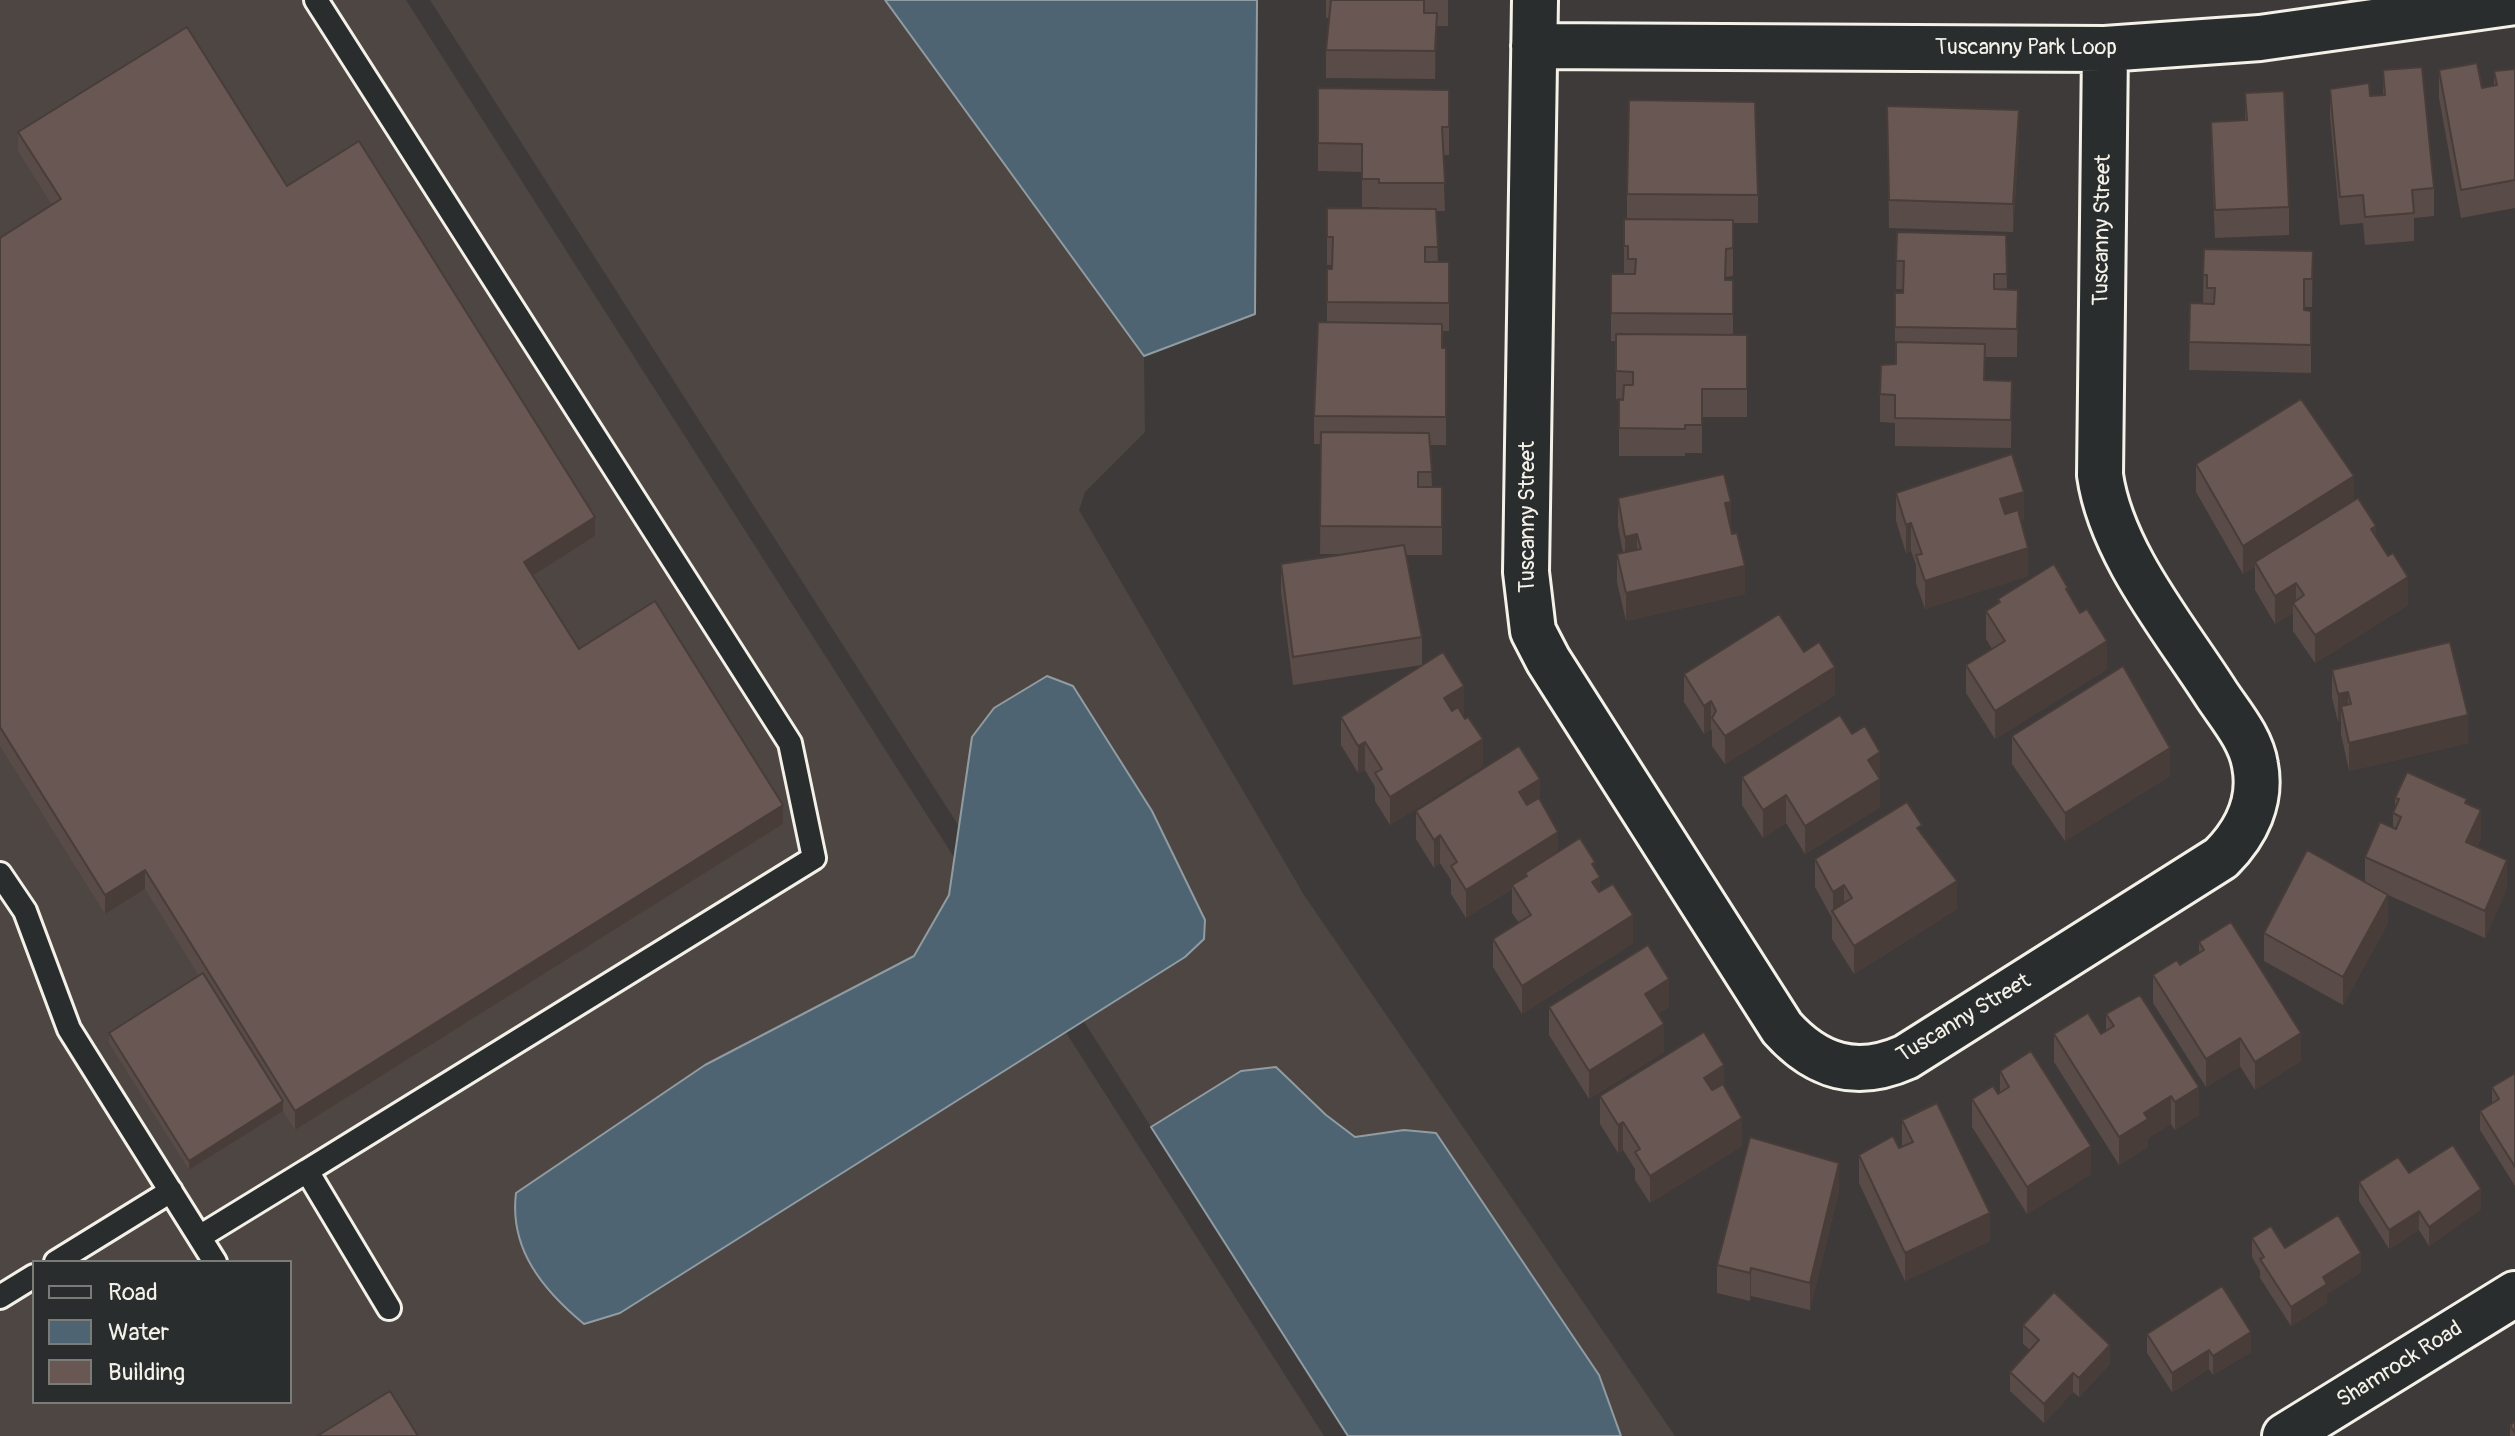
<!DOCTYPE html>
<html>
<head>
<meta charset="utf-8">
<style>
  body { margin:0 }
  #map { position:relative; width:2515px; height:1436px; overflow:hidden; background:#3d3a39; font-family:Pangolin,sans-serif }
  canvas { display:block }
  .legend { position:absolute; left:32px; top:1260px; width:260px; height:144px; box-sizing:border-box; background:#2a2d2e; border:2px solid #7b7b78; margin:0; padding:10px 14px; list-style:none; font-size:24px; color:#f4f1e8 }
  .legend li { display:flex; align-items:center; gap:16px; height:40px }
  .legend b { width:40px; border:2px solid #7b7b78 }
</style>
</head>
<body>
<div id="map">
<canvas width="2515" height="1436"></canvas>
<ul class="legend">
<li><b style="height:10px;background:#2a2d2e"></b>Road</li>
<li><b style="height:22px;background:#4f6473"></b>Water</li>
<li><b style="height:22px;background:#685752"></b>Building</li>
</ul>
</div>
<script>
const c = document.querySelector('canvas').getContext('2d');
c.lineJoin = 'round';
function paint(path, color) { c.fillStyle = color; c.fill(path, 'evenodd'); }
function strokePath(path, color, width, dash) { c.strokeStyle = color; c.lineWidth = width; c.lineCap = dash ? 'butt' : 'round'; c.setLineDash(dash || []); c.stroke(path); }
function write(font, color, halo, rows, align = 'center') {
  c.font = font + ' Pangolin,sans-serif'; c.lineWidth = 8; c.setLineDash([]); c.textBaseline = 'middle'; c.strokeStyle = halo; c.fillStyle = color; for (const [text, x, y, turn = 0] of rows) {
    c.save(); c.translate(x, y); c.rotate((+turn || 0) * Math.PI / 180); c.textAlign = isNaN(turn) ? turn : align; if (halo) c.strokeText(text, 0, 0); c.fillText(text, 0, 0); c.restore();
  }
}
const built = new Path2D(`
  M0,0H406L1324,1436H0ZM34,1262H290V1402H34Z
  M430,0H885L1144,356L1145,432L1085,492L1079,510L1304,895L1675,1436H1621L1599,1375L1436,1133L1404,1130L1355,1137L1326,1115L1300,1088L1241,1071L1151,1127L1083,1020L1185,957L972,737L960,828Z`);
const water = new Path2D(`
  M885,0H1257L1255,314L1144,356Z
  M1047,676L1073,686L1152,811L1205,920L1204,939L1185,957L620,1313L584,1324C543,1290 509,1249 516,1193L705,1065L914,956L949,895L972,737L994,708Z
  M1276,1067L1326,1115L1355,1137L1404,1130L1436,1133L1599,1375L1621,1436H1348L1151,1127L1241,1071Z`);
const lane = new Path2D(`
  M0,874L25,911L69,1029L215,1262
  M307,1171L814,858L790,743L316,0
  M201,1236L307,1171L389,1308
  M56,1262L171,1191
  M0,1297L34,1276`);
const street = new Path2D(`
  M1535,0L1526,572L1533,631L1548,660L1782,1028C1817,1067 1857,1079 1906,1057L2221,858C2246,833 2262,801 2255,765C2251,739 2231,716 2217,695C2175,629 2111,553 2100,475L2105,49
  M1534,46L2105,49L2260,38L2515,2
  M2285,1436L2515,1294`);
const wall = new Path2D(`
  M1326,0H1448V26H1437L1435,79L1326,78V50L1329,18H1326Z
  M2515,69V208L2461,218L2439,98V70L2482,88L2494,85V71Z
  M2383,70L2434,188V216L2414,218V241L2365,245L2363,223L2340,225L2330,117V89L2370,96L2383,95Z
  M1318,88L1449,90V155H1443L1445,211H1436L1438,262H1449V331H1442V348H1446V445H1430L1432,487H1442V555H1406L1422,637V665L1293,685L1281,592V564L1344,554H1320L1321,444H1314V416L1327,322V269H1332V265H1327V208L1379,209V207H1362V172L1318,171Z
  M2245,93L2289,207V235L2215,238L2211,150V122L2245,121Z
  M1887,106L2019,138L2013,232L1889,228Z
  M18,132L287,186L595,536L533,575L579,649L783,824L295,1130L283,1111L189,1170L109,1043V1033L199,976L145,889L105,914L0,746V238L52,205L18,151Z
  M1627,194L1758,195V223H1733V276L1726,277L1725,280H1733V335H1747V417H1702V453H1685V456H1619V399H1623H1616V341H1611V274H1624V246L1627,219Z
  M1897,232L2006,235L2007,290H2018L2017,357H1985V380L2012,381L2011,448L1895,446V423L1880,422V394L1896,364V355H1895V293H1903L1904,289H1896Z
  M2204,249L2313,251L2312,307H2304V310L2311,311V373L2189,370L2190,303H2203Z
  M2196,464L2354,500L2376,538L2408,605L2315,663L2293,631V613L2275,624L2255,590V567L2243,574L2196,492Z
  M1896,493L2024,520L2021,521L2028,576L1925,609L1916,583V565L1911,551L1906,553L1896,521Z
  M1618,498L1731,529L1745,594L1626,621L1617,582V554L1623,553L1618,526Z
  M2068,594L2107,669L1995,739L1966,693V665L1992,649L1986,639V611L1998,603V599Z
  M1804,652L1835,695L1725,764L1712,746V731L1711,729L1704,734L1684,702V674Z
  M2332,670L2468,743L2349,771L2341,734V721L2338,722L2332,698Z
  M1464,714L1463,715L1483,766L1390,825L1375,801V787L1365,770L1358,773L1341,745V717Z
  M1852,734L1880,780V807L1805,854L1786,823L1763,838L1742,805V777Z
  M2012,736L2170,776L2065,841L2012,764Z
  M2395,798L2467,804L2481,838L2477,847L2507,888L2485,938L2388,895V923L2343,1005L2264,961V933L2365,882V857L2393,828V813L2395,807Z
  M1540,800L1558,852L1595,870L1600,892L1633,943L1522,1014L1493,967V939L1519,923L1512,913V889L1466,918L1451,894V880L1440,863L1434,868L1416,839V811Z
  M1922,834L1957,909L1854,974L1832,939V918L1815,887V859Z
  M2199,942L2301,1061L2255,1090L2240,1066L2206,1087L2153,1003V975L2180,965L2199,953Z
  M1549,1007H1669L1658,1014L1664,1052L1589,1099L1549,1035Z
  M2106,1014L2199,1115L2175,1130L2171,1124L2148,1138V1147L2119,1165L2054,1062V1034H2101L2106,1030Z
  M2000,1071L2091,1174L2027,1214L1972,1127V1099L2000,1093Z
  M2515,1073V1186L2480,1130V1111L2492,1103V1087Z
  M1724,1086L1742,1146L1650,1203L1635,1180V1169L1623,1150L1618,1153L1600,1124V1096Z
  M1902,1120L1990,1241L1905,1281L1859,1183V1155L1902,1147Z
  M2409,1173L2481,1209L2429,1246L2419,1230L2389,1249L2359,1201V1182Z
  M1839,1190L1810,1310L1751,1296L1750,1301L1717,1293V1265Z
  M2252,1238L2285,1248L2361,1272L2327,1294V1303L2291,1326L2260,1278V1271L2252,1257Z
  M2023,1325L2110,1364L2079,1397L2073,1392L2044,1423L2010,1391V1372L2030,1350L2023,1344Z
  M2147,1334L2251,1352L2213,1375L2209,1369L2172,1392L2147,1353Z
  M2515,1422V1436H2510V1425Z`);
const shadedWall = new Path2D(`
  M1437,13V41L1435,79V51Z
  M2019,110V138L2013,232V204Z
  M2354,476V504L2255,562V567L2243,574V546Z
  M2024,492V520L2000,527V499Z
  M1731,502V529L1725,503Z
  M595,517V536L524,581V562Z
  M1911,523V551L1906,553V525Z
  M2376,526V554L2371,529Z
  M1637,534V562L1625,565V537Z
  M2028,548V576L1925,609V581Z
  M1745,566V594L1626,621V593Z
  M2408,577V605L2315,663V635Z
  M2296,583V608L2293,603V613L2275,624V596Z
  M2107,641V669L1995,739V711Z
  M1835,667V695L1725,764V736Z
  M1464,686V714L1444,726V698Z
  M2348,692V720L2341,706V721L2338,722V694Z
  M1711,701V729L1704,734V706Z
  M2468,715V743L2349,771V743Z
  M1483,739V766L1390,825V797Z
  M1365,742V770L1358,773V746Z
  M2170,748V776L2065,841V813Z
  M1880,752V807L1805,854V826L1868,760Z
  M1540,779V807L1519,820V792Z
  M1786,795V823L1763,838V810Z
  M783,805V824L295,1130V1111Z
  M2481,810V838L2466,870V842Z
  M1558,832V860L1527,876L1525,873V881L1512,885V889L1466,918V890Z
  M1440,835V863L1434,868V840Z
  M2507,860V888L2485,938V911Z
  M1595,862V880L1600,877V905L1592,910V864Z
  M145,870V889L105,914V895Z
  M1957,881V909L1854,974V946Z
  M1844,885V913H1833V892Z
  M2388,895V923L2343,1005V977Z
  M1633,915V943L1522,1014V986Z
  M1669,979V1007L1645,1022V994Z
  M1664,1024V1052L1589,1099V1071Z
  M2301,1033V1061L2255,1090V1062Z
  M2240,1038V1066L2206,1087V1059Z
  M1724,1065V1093L1704,1106V1078Z
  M2199,1087V1115L2175,1130V1102Z
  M2171,1096V1124L2148,1138V1147L2119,1165V1137L2144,1113Z
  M283,1101V1111L189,1170V1161Z
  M1742,1118V1146L1650,1203V1176Z
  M1623,1122V1150L1618,1153V1125Z
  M2091,1146V1174L2027,1214V1187Z
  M1839,1163V1190L1810,1310V1283Z
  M2481,1189V1209L2429,1246V1227Z
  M2419,1211V1230L2389,1249V1230Z
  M1990,1213V1241L1905,1281V1253Z
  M2361,1253V1272L2327,1294V1303L2291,1326V1307L2323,1277Z
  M1751,1268V1296L1750,1301V1273Z
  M2251,1332V1352L2213,1375V1356Z
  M2110,1345V1364L2079,1397V1378Z
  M2209,1350V1369L2172,1392V1373Z
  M2073,1373V1392L2044,1423V1404Z`);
const building = new Path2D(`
  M1331,0H1424V13H1437L1435,51L1326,50Z
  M187,27L287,186L359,141L595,517L524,562L579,649L655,601L783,805L295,1111L145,870L105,895L0,727V238L61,199L18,132Z
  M2477,63L2482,88L2497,85L2494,71L2515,69V180L2461,190L2439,70Z
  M2422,67L2434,188L2412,190L2414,213L2365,217L2363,195L2340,197L2330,89L2369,83L2370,96L2385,95L2383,70Z
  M1318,88L1449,90V127H1442L1445,183H1379V179H1362V144L1318,143Z
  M2284,91L2289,207L2215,210L2211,122L2247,120L2245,93Z
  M1629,100L1755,102L1758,195L1627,194Z
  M1887,106L2019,110L2013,204L1889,200Z
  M1327,208L1436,209L1438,247H1425V262H1449V303L1327,302V269H1332L1333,237H1327Z
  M1624,219L1733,220V248L1726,249L1725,280H1733V314L1611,313V274H1635L1636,259H1628V246H1624Z
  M1897,232L2006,235L2007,274H1994V289L2018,290L2017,329L1895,327V293H1903L1904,261H1896Z
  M2204,249L2313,251L2312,279H2304V310L2311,311V345L2189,342L2190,303L2214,304L2215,288H2207V275H2203Z
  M1318,322L1442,324V348H1446V417L1314,416Z
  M1616,334L1747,335V389H1702V425H1685V429L1619,428V399L1623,400L1624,385H1633V372L1616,371Z
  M1896,342L1985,344L1984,380L2012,381L2011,420L1895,418V395L1880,394L1881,365L1896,364Z
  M2301,399L2354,476L2243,546L2196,464Z
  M1321,432L1429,433L1432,472H1418V487H1442V527L1320,526Z
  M2012,454L2024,492L2000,499L2005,514L2018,510L2028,548L1925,581L1916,555L1922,554L1911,523L1906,525L1896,493Z
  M1724,474L1731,502L1725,503L1732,534L1737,533L1745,566L1626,593L1617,554L1641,549L1637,534L1625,537L1618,498Z
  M2358,498L2376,526L2371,529L2388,556L2393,553L2408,577L2315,635L2293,603L2304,595L2296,583L2275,596L2255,562Z
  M1404,545L1422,637L1293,657L1281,564Z
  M2054,564L2068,588L2066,589L2080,613L2087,609L2107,641L1995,711L1966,665L2005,641L1986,611L2000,602L1998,599Z
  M1779,614L1804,652L1819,642L1835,667L1725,736L1712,718L1716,711L1711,701L1704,706L1684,674Z
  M2450,642L2468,715L2349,743L2341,706L2351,704L2348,692L2338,694L2332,670Z
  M1443,652L1464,686L1444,698L1452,711L1458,707L1465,719L1468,717L1483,739L1390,797L1375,773L1382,769L1365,742L1358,746L1341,717Z
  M2123,666L2170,748L2065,813L2012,736Z
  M1840,715L1852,734L1865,726L1880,752L1868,760L1880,779L1805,826L1786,795L1763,810L1742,777Z
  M1519,746L1540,779L1519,792L1527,805L1539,798L1558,832L1466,890L1451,866L1457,862L1440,835L1434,840L1416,811Z
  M2407,772L2467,799L2465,803L2481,810L2466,842L2507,860L2485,911L2365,857L2380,822L2396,829L2401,817L2393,813L2399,799L2395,798Z
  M1907,802L1922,825L1917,828L1957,881L1854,946L1832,911L1852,898L1844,885L1833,892L1815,859Z
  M1580,838L1595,862L1592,864L1600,877L1592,882L1599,892L1613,884L1633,915L1522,986L1493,939L1531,915L1512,885L1527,876L1525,873Z
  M2307,850L2388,895L2343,977L2264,933Z
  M2231,922L2301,1033L2255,1062L2240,1038L2206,1059L2153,975L2177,960L2180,965L2204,950L2199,942Z
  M1648,945L1669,979L1645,994L1664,1024L1589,1071L1549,1007Z
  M203,973L283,1101L189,1161L109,1033Z
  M2140,995L2199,1087L2175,1102L2171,1096L2144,1113L2148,1119L2119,1137L2054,1034L2088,1013L2101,1034L2114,1026L2106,1014Z
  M1704,1032L1724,1065L1704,1078L1712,1090L1723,1084L1742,1118L1650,1176L1635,1152L1640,1149L1623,1122L1618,1125L1600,1096Z
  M2031,1051L2091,1146L2027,1187L1972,1099L1993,1086L1998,1094L2009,1087L2000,1071Z
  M2515,1073V1167L2480,1111L2499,1099L2492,1087Z
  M1937,1103L1990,1213L1905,1253L1859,1155L1893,1136L1899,1148L1913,1142L1902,1120Z
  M1750,1137L1839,1163L1810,1283L1751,1268L1750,1273L1717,1265Z
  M2453,1145L2481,1189L2429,1227L2419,1211L2389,1230L2359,1182L2398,1157L2409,1173Z
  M2338,1215L2361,1253L2323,1277L2327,1284L2291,1307L2260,1259L2264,1257L2252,1238L2271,1226L2285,1248Z
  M2222,1286L2251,1332L2213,1356L2209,1350L2172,1373L2147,1334Z
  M2054,1292L2110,1345L2079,1378L2073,1373L2044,1404L2010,1372L2039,1340L2023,1325Z
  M390,1391L418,1436H317Z
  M2515,1422V1433L2510,1425Z`);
const streetNames = [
  ["Tuscanny Park Loop",2026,48],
  ["Tuscanny Street",2103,230,-89],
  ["Tuscanny Street",1528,517,-90],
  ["Tuscanny Street",1964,1019,-31],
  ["Shamrock Road",2400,1365,-32]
];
paint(built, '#4d4643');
paint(water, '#4f6473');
strokePath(water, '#919ca2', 2);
strokePath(lane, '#f4f1e8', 28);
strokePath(street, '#f4f1e8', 50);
strokePath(lane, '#2a2d2e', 22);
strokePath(street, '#2a2d2e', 44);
paint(wall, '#594b47');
paint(shadedWall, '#493d39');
paint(building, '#685752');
strokePath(building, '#493d39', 2);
write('22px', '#f4f1e8', '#2a2d2e', streetNames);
</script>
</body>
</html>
